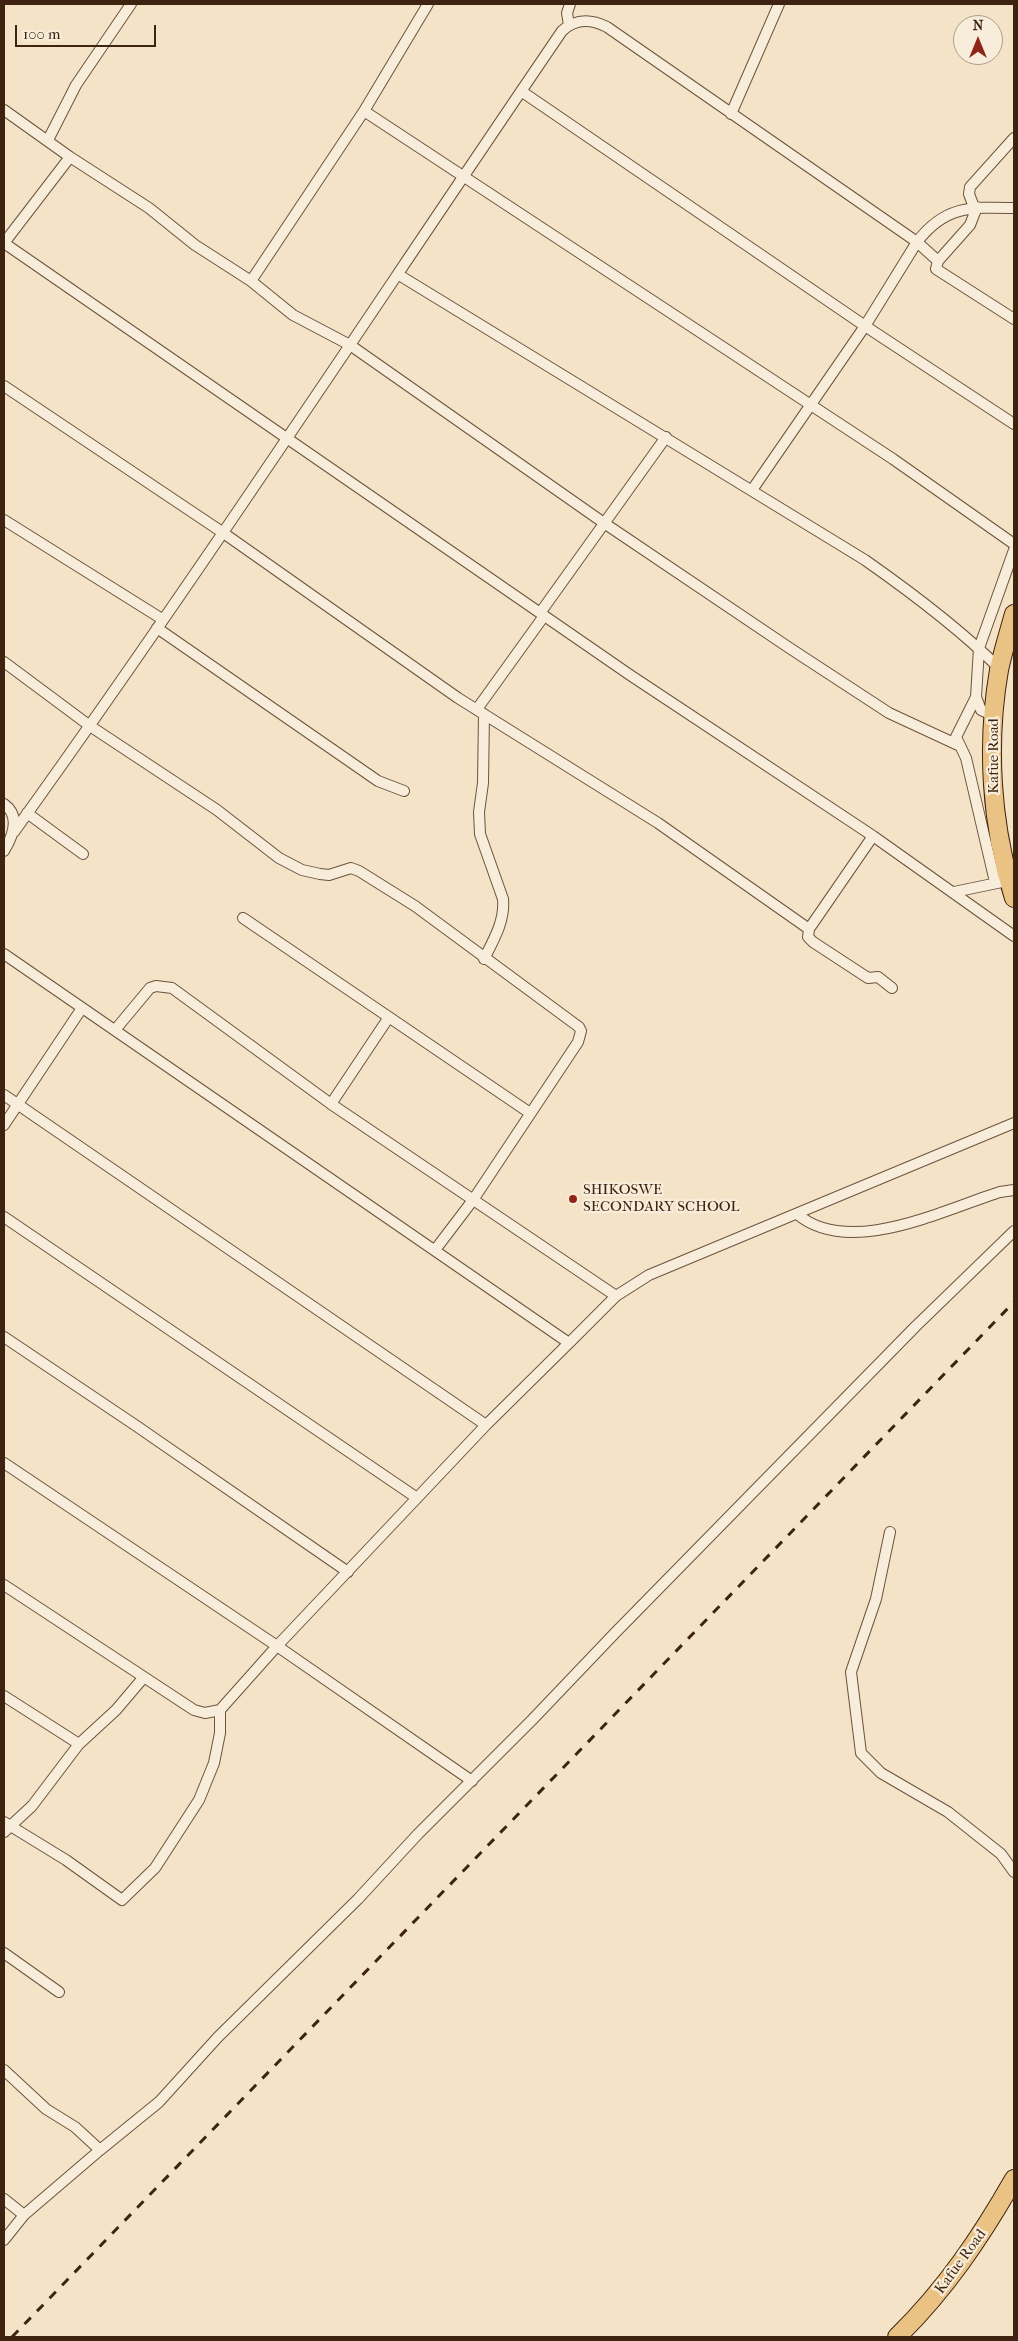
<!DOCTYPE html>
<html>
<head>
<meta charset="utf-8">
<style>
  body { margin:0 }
  #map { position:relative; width:1018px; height:2341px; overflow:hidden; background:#f4e3c6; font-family:"IM FELL French Canon",serif }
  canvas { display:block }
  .frame { position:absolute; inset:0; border:5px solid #3f2311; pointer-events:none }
  .north { position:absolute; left:953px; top:15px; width:50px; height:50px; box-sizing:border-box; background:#f8edda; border:1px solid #ae9c8a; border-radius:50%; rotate:0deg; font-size:14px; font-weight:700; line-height:20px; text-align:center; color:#3f2311 }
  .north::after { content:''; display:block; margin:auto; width:18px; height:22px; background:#8f2418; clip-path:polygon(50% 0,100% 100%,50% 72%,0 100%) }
  .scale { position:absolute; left:15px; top:25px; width:141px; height:22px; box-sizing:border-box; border:2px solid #3f2311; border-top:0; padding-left:6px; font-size:15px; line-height:18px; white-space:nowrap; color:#3f2311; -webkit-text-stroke:4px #f8edda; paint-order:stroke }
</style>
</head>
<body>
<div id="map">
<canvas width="1018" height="2341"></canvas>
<div class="frame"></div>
<div class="north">N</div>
<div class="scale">100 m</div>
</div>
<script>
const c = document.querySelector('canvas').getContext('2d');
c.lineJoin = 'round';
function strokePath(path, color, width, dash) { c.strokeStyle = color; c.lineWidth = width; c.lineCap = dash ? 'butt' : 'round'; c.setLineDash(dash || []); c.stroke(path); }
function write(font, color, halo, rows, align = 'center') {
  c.font = font + ' "IM FELL French Canon",serif'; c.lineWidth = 4.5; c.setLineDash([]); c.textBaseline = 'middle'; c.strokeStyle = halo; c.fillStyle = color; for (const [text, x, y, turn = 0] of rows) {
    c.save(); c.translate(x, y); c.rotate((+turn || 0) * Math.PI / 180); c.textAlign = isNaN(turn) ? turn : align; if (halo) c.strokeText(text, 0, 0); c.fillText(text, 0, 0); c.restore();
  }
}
const street = new Path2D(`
  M569,25L567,13L570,4
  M521,91L865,326L1014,424
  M4,110L70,157L149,208L195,245L251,281L293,315L350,345L604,523L791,649L889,713L958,745
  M364,111L893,459L1014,544
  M731,114L779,4
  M48,140L76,85L131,4
  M974,207L969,194L970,187L1014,138
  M977,207L970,225L938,261L936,269L1014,319
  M4,243L630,675L873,836L1014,936
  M4,243L70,157
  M399,275L865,560C912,593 959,628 999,668
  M251,281L364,111L428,4
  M4,386L222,532L458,698L658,823L809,929
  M752,490L865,326L917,242L938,261
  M4,520L162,619
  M540,613L666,437
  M157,628L378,781L404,791
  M4,662L90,726L217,810L279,858L302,870L320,874L329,875L351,868L359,871L415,906L579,1027L581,1031L578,1042L473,1200L435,1250
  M976,697L956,737L966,758L995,882
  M477,709L544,616
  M484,714L483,783L479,812L480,834L503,899C505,921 494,939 484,959
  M994,716L981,710L976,697L979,648L1014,550
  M4,804C21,816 13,836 4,851
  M27,813L83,854
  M14,832C203,569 380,298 562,31C576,18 591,19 607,27L917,242C945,205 972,207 1014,208
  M873,836L809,929L808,937L813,942L868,978L878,977L892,988
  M954,892L1002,882
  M243,918L530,1113
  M4,954L569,1343L616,1296L649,1275L1014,1123
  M115,1030L150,988L156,986L172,988L331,1104L616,1296
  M4,1095L486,1425
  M331,1104L389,1017
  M4,1125L82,1008
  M797,1214C849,1258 943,1210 1000,1192L1014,1190
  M4,1217L417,1498
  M4,1337L135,1425L348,1572
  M4,1463L277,1646L472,1781
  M890,1532L876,1599L851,1672L861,1753L881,1773L948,1812L1001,1854L1014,1872
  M4,1585L194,1710L205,1713L220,1710L277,1646L486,1425L569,1343
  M4,1696L79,1744
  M4,1822L66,1860L122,1900L155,1868L199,1800L214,1763L220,1733V1710
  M4,1832L32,1806L79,1744L116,1710L144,1677
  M4,1953L59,1992
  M4,2070L46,2109L75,2127L100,2150
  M4,2199L24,2215
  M4,2240L24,2215L100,2150L159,2102L218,2037L358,1899L418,1834L532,1720L615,1633L916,1326L1014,1231`);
const highway = new Path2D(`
  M1014,614C1009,632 1003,651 999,670C986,745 991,825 1014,898
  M897,2337C945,2290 981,2237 1014,2179`);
const rail = new Path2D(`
  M12,2337L1014,1302`);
const markers = [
  [573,1199,5,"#8f2418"]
];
const streetNames = [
  ["Kafue Road",994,756,-90],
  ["Kafue Road",961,2262,-54]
];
const poiNames = [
  ["SHIKOSWE",583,1190],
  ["SECONDARY SCHOOL",583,1207]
];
strokePath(street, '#6c533e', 12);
strokePath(highway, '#3f2311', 20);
strokePath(street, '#f8edda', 10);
strokePath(highway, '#eac283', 18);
strokePath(rail, '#3f2311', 3, [9, 9]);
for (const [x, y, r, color] of markers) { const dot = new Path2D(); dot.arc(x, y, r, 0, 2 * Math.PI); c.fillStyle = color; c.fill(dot); strokePath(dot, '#f8edda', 2); }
write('15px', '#3f2311', '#f8edda', streetNames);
write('15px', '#3f2311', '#f8edda', poiNames, 'left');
</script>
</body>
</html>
